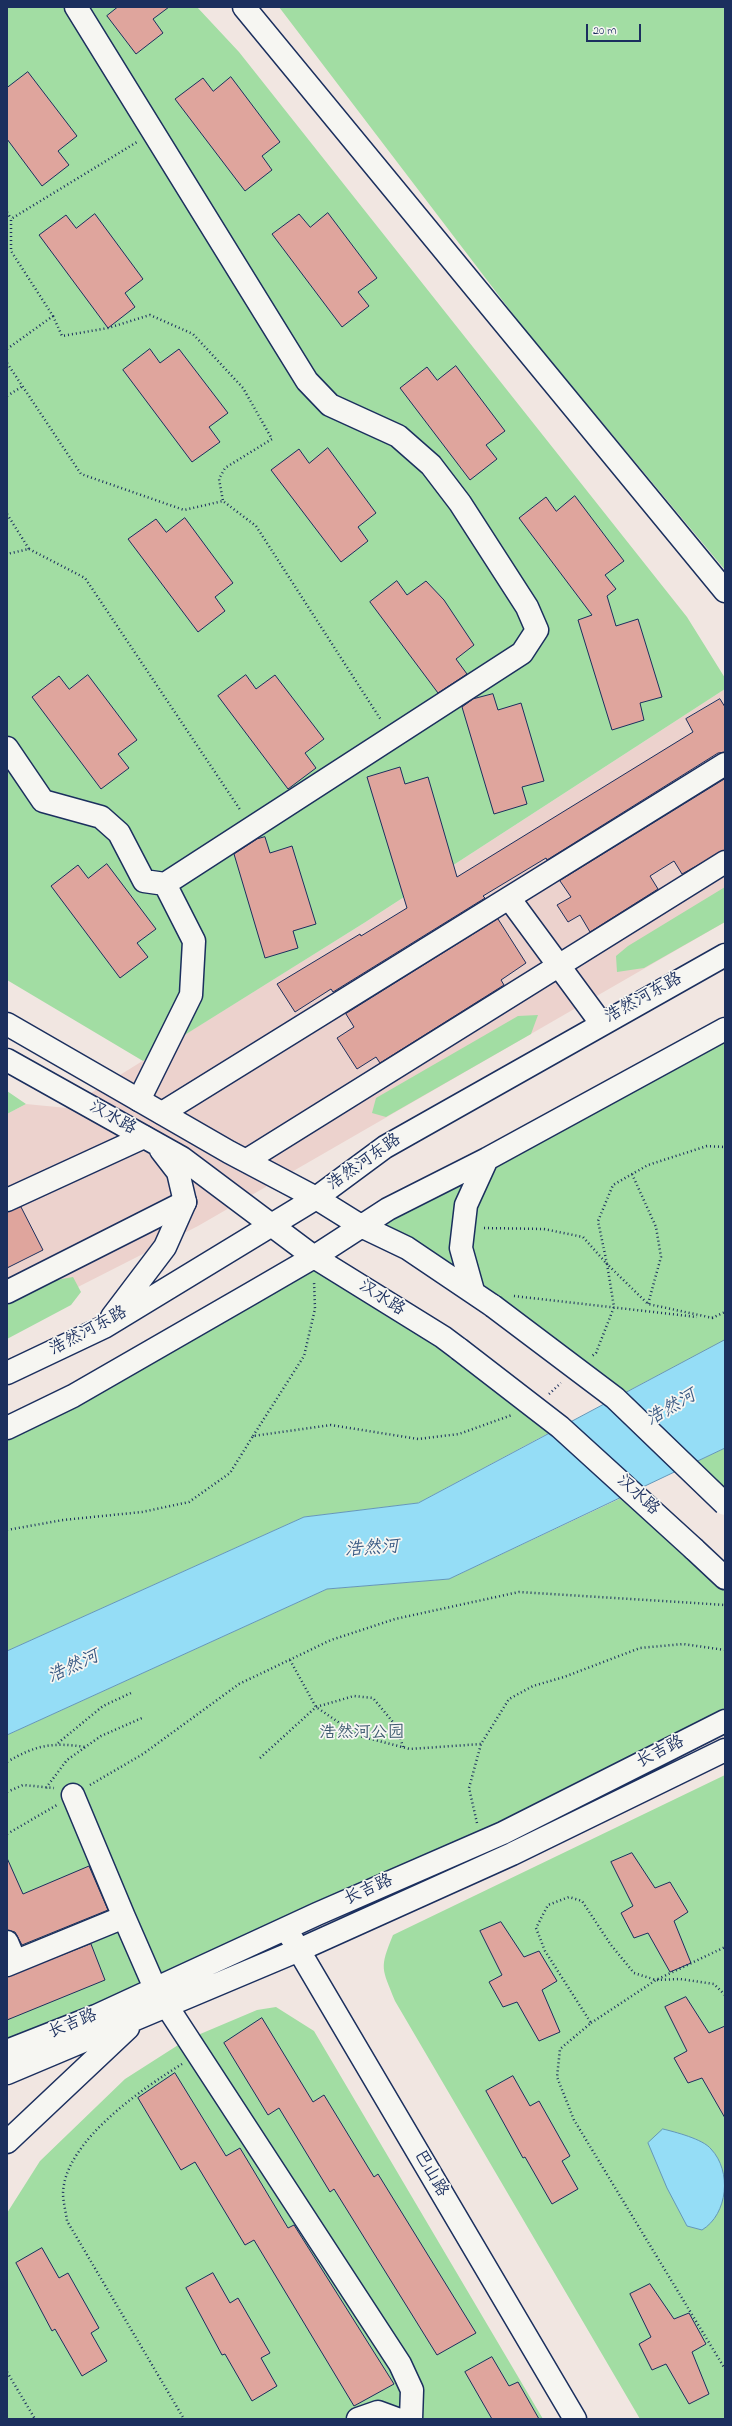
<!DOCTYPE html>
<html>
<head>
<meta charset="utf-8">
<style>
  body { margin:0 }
  #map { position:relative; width:732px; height:2426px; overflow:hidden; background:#f1e6e1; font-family:"Indie Flower",sans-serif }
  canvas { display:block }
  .frame { position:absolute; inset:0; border:8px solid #1b2f5e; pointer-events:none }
  .scale { position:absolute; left:586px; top:24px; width:55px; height:18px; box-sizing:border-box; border:2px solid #1b2f5e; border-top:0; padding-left:5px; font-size:12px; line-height:14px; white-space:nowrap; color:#1b2f5e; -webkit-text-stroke:3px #f6f6f2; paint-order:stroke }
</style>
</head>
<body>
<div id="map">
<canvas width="732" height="2426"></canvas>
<div class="frame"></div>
<div class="scale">20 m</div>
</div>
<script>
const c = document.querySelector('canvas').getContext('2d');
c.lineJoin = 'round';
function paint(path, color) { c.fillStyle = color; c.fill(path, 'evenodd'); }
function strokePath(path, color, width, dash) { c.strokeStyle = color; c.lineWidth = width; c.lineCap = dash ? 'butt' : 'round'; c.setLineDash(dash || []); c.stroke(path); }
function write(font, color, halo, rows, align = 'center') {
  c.font = font + ' "Indie Flower","LXGW WenKai TC",sans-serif'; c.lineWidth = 3.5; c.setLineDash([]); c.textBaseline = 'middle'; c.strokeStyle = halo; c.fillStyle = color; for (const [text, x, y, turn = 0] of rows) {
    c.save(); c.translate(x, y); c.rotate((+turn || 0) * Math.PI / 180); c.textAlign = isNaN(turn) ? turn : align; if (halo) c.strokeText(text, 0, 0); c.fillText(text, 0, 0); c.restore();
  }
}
const built = new Path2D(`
  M725,689V922L198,1226L7,1323V1114L26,1104L67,1108L364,923Z`);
const green = new Path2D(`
  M7,7H197L239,52L687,617L725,678V689L364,923L143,1061L7,980Z
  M279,7H725V570L522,326Z
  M725,887V922L644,968L617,972L616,956L628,946Z
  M538,1015L531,1034L386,1117L372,1113L376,1098L518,1016Z
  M725,1029V1340L615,1398L361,1226Z
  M7,1091L26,1104L7,1114Z
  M314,1257L560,1427L418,1503L304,1517L7,1651V1428Z
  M73,1277L81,1292L71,1305L7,1339V1303L45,1282Z
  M725,1448V1504L687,1466Z
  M634,1492L725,1578V1721L7,2051V1735L327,1589L449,1579Z
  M725,1775V2419H640L395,2001C382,1968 379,1969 393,1935Z
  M276,2007L314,2031L543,2419H7V2213L40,2161L125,2079L186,2040L257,2010Z`);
const water = new Path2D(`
  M725,1340V1448L449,1579L327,1589L7,1735V1651L304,1517L418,1503Z
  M663,2129C675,2132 703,2139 711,2149C732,2171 728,2214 702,2230L687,2226L667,2188L648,2143Z`);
const building = new Path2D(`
  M118,7H169L153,19L163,33L136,54L107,16Z
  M28,72L77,136L58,151L69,165L42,186L7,139V88Z
  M231,77L280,142L262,156L272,170L245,191L175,99L203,78L213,91Z
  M328,213L377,278L358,292L369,306L342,327L272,234L299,214L310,227Z
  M95,214L143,279L125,293L135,307L108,328L39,235L66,215L76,228Z
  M150,349L160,363L179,349L228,413L209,427L220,442L192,462L123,370Z
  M456,366L505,431L486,445L497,459L470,480L400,388L427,367L437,380Z
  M328,448L376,513L358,527L368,541L341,562L271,470L299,449L309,463Z
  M575,496L624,561L605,575L616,589L607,596L616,626L638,619L662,697L640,703L644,720L612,730L578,620L592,615L519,518L546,497L556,511Z
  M185,518L233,583L215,597L225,611L198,632L128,539L156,519L166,532Z
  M397,581L407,595L426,581L444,600L474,645L456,659L467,674L438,693L370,602Z
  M88,675L137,740L118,754L129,768L101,789L32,697L59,676L69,689Z
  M246,675L256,689L275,675L324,739L305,753L316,768L288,789L218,696Z
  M493,694L498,710L521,703L544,781L522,787L527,804L494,814L462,707L473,699Z
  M720,699L725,707V752L718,753L547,860L546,858L483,896L485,898L333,992L331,989L295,1012L277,984L360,934L361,936L407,908L367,777L400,767L405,784L428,777L457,877L693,732L686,719Z
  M725,779V850L682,874L674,861L650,876L658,889L590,932L580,915L568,922L557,905L571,897L560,881Z
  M265,837L270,853L292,846L316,924L293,931L298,948L265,958L234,854L257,839Z
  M107,864L156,929L137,943L148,957L120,978L51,886L78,865L88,878Z
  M498,919L526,963L501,980L504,985L380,1063L376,1057L357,1069L337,1038L354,1027L346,1014Z
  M21,1207L43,1250L7,1268V1212Z
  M632,1853L655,1888L670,1882L688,1912L674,1921L691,1963L670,1972L648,1933L634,1938L621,1913L633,1906L611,1862Z
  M7,1858L23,1894L89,1866L108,1910L22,1945L15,1932L7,1930Z
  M501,1922L524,1957L539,1951L557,1981L542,1990L560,2032L539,2041L517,2002L503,2007L489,1982L502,1975L480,1931Z
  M91,1944L105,1980L7,2020V1977Z
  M686,1997L709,2033L725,2026V2118L702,2078L688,2083L674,2058L687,2051L665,2007Z
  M262,2018L313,2102L324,2095L374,2177L378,2174L476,2333L437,2355L334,2189L330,2192L279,2108L268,2115L224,2043Z
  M175,2073L226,2156L240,2148L288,2228L294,2225L394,2384L354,2406L254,2240L245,2245L195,2162L181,2170L138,2098Z
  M513,2076L530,2106L539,2101L570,2156L562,2161L578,2189L552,2204L525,2157L523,2158L486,2091Z
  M42,2248L59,2278L68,2273L99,2328L91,2333L107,2361L82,2376L55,2329L52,2331L16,2263Z
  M213,2273L230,2303L238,2298L270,2353L261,2358L277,2386L252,2401L225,2354L222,2355L186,2288Z
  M650,2284L674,2319L689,2313L706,2344L692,2352L709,2394L689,2404L666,2364L652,2370L639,2344L651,2337L630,2294Z
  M492,2357L509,2386L518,2382L539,2419H492L465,2372Z`);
const path = new Path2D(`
  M7,212L11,219
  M53,316L62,336L108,328L150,315L193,334L243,388L272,439L225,468L219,479L223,501
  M7,349L53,316L11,251V219L137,142
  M7,363L81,474L184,510L223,501L256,526L381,720
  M7,396L23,386
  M7,514L29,549L7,554
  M29,549L85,578L241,811
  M632,1174L656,1227L661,1257L648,1304
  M484,1228L544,1229L583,1237L607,1264L614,1307L596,1353L592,1356
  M514,1296L697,1317
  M712,1318L725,1312
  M713,1318L648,1304L607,1264L598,1221L613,1185L648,1165L707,1146L725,1147
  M549,1394L561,1383
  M253,1436L304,1356L315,1309L314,1281
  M7,1530L63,1520L142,1512L189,1502L230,1473L253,1436L331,1425L418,1439L459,1434L512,1415
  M290,1660L316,1707L359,1736L410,1749L481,1744
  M58,1743L103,1706L131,1693
  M260,1758L316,1707L354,1696L373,1698L397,1727L403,1747
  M7,1762C36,1745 52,1742 85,1747
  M90,1785L143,1754L239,1684L331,1640L395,1619L519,1592L725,1605
  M46,1788L67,1760L101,1736L142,1718
  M7,1792L23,1785L54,1788
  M477,1823L469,1788L481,1744L509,1699L533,1686L564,1677L640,1648L683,1644L725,1650
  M7,1834L57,1805
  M725,1995L714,1984L680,1979L656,1980L634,1973L611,1945L582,1901L569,1897L548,1905L536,1928L545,1951L591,2023L560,2049L557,2077L574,2120L725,2369
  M591,2023L656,1980L725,1947
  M182,2064C142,2089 65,2141 63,2193C63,2202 66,2212 67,2221L184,2419
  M7,2372L35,2419`);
const minor = new Path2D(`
  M244,7L725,591
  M7,748L43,801L101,817L119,833L144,881L165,884L522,653L537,630L527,607L460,503L431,465L398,436L330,405L307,381L76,7
  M509,898L601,1023
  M139,1100L191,995L194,941L165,884
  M162,1113L725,764
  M247,1160L725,862
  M7,1200L144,1137
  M7,1292L185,1202
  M73,1795L124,1917
  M291,1937L575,2419
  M7,1942L15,1961
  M7,1965L124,1917L155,1988L400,2364L412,2390L411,2419
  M7,2051L96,2016L317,1914L503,1833L725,1721
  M7,2073L299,1950L512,1854L725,1750
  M7,2142L128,2028
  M358,2419L378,2412L397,2419`);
const major = new Path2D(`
  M7,1024L229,1152L316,1198L361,1226L407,1248L493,1306
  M7,1060L182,1158L314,1257L443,1337L459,1349
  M473,1291L461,1248L466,1205L487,1159
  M112,1317L165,1247L185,1202L178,1172L161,1150
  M7,1373L104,1327L316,1198L385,1147L725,955
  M7,1428L73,1396L252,1293L314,1257L388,1209L487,1159L725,1029
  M694,1549L725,1578`);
const majorBridge = new Path2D(`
  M493,1306L615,1398L725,1504
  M459,1349L560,1427L694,1549`);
const streetNames = [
  ["浩然河东路",644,999,-29],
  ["汉水路",112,1119,29],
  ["浩然河东路",365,1163,-35],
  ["汉水路",381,1299,32],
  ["浩然河东路",89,1332,-28],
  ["汉水路",637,1496,42],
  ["长吉路",661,1753,-27],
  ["长吉路",369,1891,-24],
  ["长吉路",73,2025,-22],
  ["巴山路",430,2174,60]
];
const parkNames = [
  ["浩然河公园",362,1734]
];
const waterNames = [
  ["浩然河",672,1409,-30],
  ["浩然河",372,1550,-4],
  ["浩然河",74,1668,-25]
];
paint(built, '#ecd2cd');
paint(green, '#a2dda3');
paint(water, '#95ddf6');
strokePath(water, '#6497b9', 1);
paint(building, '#dfa59d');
strokePath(building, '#1b2f5e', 1);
strokePath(minor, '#1b2f5e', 25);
strokePath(major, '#1b2f5e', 25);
strokePath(path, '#1b2f5e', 2.5, [1, 3]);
strokePath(minor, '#f6f6f2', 22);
strokePath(major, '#f6f6f2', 22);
strokePath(majorBridge, '#1b2f5e', 25, []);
strokePath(majorBridge, '#f6f6f2', 22);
write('17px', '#1b2f5e', '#f6f6f2', streetNames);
write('17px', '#3d5a6f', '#f6f6f2', parkNames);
write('italic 18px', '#3a5a84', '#f6f6f2', waterNames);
</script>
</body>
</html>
